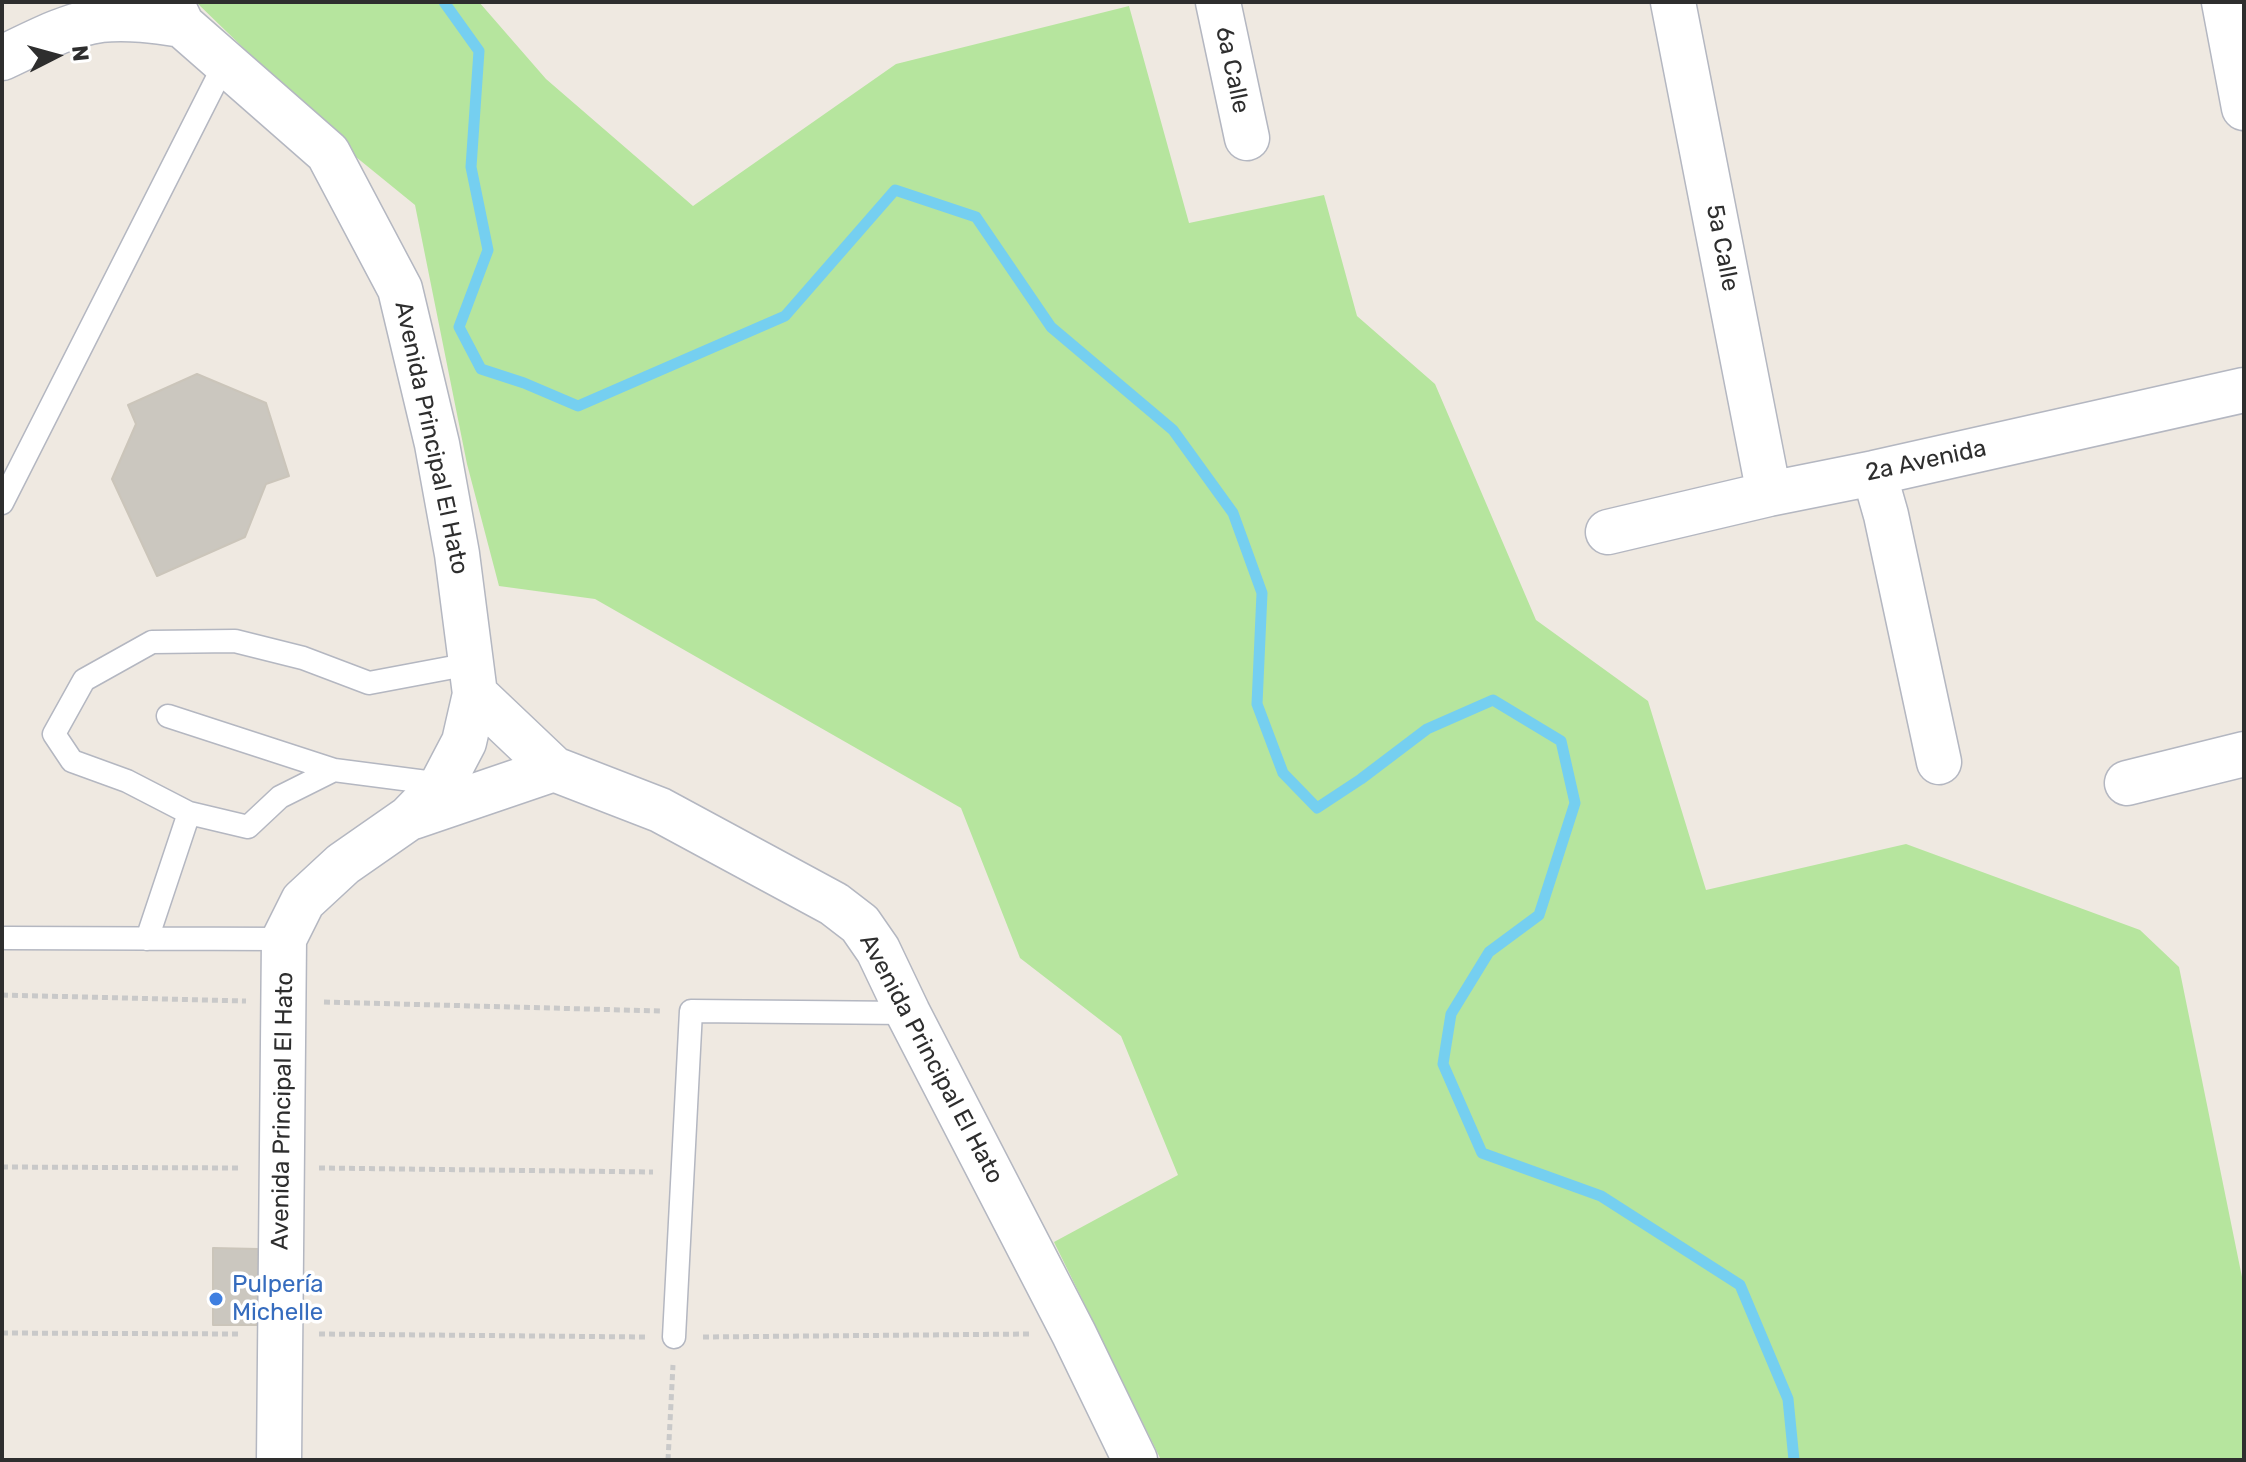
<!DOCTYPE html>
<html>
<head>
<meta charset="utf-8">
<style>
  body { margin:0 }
  #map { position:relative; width:2246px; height:1462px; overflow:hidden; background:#efe9e1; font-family:Rubik,sans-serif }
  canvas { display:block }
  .frame { position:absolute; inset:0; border:4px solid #2e2e2e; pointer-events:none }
  .north { position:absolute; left:16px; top:16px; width:80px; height:80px; -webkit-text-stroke:6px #fff; paint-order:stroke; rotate:84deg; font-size:22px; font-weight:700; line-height:32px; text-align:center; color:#2e2e2e }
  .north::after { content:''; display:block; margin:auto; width:28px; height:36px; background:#2e2e2e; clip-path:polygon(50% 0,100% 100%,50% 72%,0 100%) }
</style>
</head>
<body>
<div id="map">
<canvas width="2246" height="1462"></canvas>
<div class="frame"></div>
<div class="north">N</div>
</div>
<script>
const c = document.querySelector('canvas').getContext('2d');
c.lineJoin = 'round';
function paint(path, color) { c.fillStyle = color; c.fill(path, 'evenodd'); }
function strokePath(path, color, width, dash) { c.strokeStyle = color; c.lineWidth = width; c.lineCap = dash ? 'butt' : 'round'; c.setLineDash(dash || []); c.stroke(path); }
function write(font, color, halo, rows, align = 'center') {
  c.font = font + ' Rubik,sans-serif'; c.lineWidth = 7; c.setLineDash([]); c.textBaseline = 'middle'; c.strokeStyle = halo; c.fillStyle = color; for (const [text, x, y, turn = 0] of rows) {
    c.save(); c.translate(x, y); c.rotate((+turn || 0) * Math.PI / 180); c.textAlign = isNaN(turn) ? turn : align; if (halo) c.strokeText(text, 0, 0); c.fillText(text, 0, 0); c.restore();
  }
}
const green = new Path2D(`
  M196,2H479L546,79L693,206L896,64L1129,6L1189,223L1324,195L1357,316L1435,384L1536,620L1648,701L1706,890L1906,844L2140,930L2179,967L2244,1287V1460H1161L1054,1242L1178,1175L1121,1036L1020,958L961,808L595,599L499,586L467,464L415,205L356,157Z`);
const stream = new Path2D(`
  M444,2L479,51L471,167L488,250L459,327L481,369L524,383L578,406L785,316L895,190L976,217L1051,327L1173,430L1233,513L1262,593L1257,704L1283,773L1317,808L1361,779L1427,729L1493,700L1561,741L1575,803L1539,915L1489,952L1451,1014L1443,1064L1482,1153L1601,1196L1740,1285L1788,1399L1794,1460`);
const building = new Path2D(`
  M197,374L266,403L289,476L266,484L245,537L157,576L112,479L136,424L128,405Z
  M213,1248L258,1249L257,1325H213Z`);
const path = new Path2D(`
  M2,995L246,1001
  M324,1002L662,1011
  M2,1167L241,1168
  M319,1168L653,1172
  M2,1333L241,1334
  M319,1334L645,1337
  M703,1337L1029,1334
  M668,1460L673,1365`);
const lane = new Path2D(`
  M2,503L225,63
  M168,716L334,770
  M442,784L334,770L280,797L248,827L189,813L127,781L72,761L54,734L84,680L152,642L235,641L303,658L369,683L470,664
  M5,938L284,939
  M147,939L189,813
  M674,1337L691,1011L908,1013`);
const street = new Path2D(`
  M1218,2L1247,138
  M1673,2L1769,494
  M2224,2L2244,108
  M1874,473L1886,515L1939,762
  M1608,532L1769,494L1874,473L2244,390
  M2127,783L2244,754`);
const secondary = new Path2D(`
  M171,2L182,25L328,153L400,289L437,444L457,554L475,694L464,742L442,784L409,818L343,864L303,901L284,939L279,1460
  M2,58C34,43 66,25 101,20C128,17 156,21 182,25
  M475,694L554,769L660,810L834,904L860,924L878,950L908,1013L1074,1334L1135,1460
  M413,817L554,769`);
const markers = [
  [216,1299,8,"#3f7fe0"]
];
const streetNames = [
  ["6a Calle",1232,70,78],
  ["5a Calle",1722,248,79],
  ["Avenida Principal El Hato",431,438,78],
  ["2a Avenida",1926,461,-12],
  ["Avenida Principal El Hato",931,1059,62],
  ["Avenida Principal El Hato",283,1111,-89]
];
const shopNames = [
  ["Pulpería",232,1285],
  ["Michelle",232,1313]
];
paint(green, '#b6e59e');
strokePath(stream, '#75cff0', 11);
paint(building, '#cbc7bf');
strokePath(building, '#cbc5ba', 2);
strokePath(lane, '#b4b7c1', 25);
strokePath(street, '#b4b7c1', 47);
strokePath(secondary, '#b4b7c1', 47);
strokePath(path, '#c9c9c9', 5, [6, 4]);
strokePath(lane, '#fff', 22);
strokePath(street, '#fff', 44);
strokePath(secondary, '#fff', 44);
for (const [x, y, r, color] of markers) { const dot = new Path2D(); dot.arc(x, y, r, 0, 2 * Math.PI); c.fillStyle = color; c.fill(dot); strokePath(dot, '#fff', 3); }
write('24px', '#2e2e2e', '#fff', streetNames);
write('24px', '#366cbe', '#fff', shopNames, 'left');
</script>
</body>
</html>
